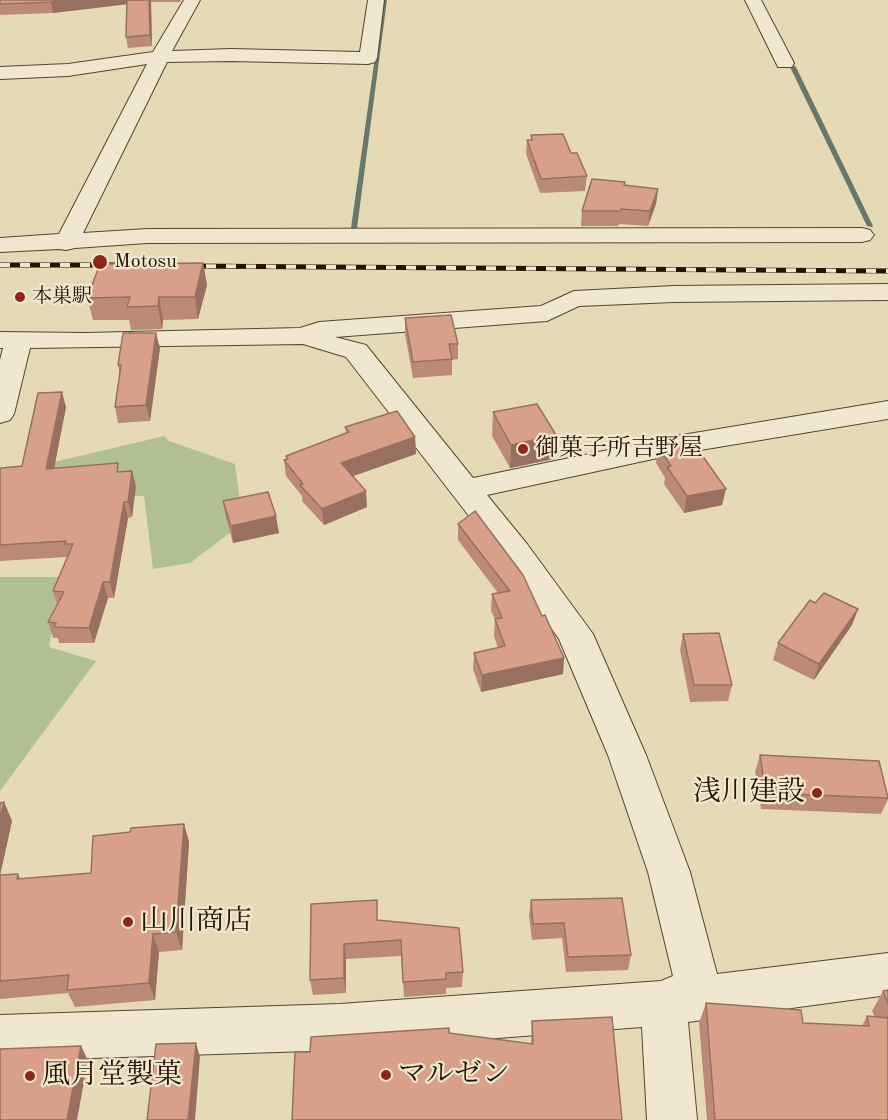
<!DOCTYPE html>
<html>
<head>
<meta charset="utf-8">
<style>
  body { margin:0 }
  canvas { display:block; background:#e6dab6 }
</style>
</head>
<body>
<canvas width="888" height="1120"></canvas>
<script>
const c = document.querySelector('canvas').getContext('2d');
c.lineJoin = 'round';
function paint(path, color) { c.fillStyle = color; c.fill(path, 'evenodd'); }
function strokePath(path, color, width, dash) { c.strokeStyle = color; c.lineWidth = width; c.lineCap = dash ? 'butt' : 'round'; c.setLineDash(dash || []); c.stroke(path); }
function write(font, color, halo, rows, align = 'center') {
  c.font = font + ' "Old Standard TT","Noto Serif JP",serif'; c.lineWidth = 4.5; c.setLineDash([]); c.textBaseline = 'middle'; c.strokeStyle = halo; c.fillStyle = color; for (const [text, x, y, turn = 0] of rows) {
    c.save(); c.translate(x, y); c.rotate((+turn || 0) * Math.PI / 180); c.textAlign = isNaN(turn) ? turn : align; if (halo) c.strokeText(text, 0, 0); c.fillText(text, 0, 0); c.restore();
  }
}
const green = new Path2D(`
  M164,436L169,441L235,464L243,523L190,563L153,569L144,496L58,495L50,463Z
  M0,577H62L49,647L96,661L0,791Z`);
const stream = new Path2D(`
  M383,0H387L357,228L354,230L351,228Z
  M793,65L796,67L873,226L872,227L867,226L790,67Z`);
const minor = new Path2D(`
  M184,0H200L172,51L231,49L360,52L368,0H384L377,58L375,62L368,64L231,61L167,62L83,233L147,229L862,228L870,230L874,235L870,240L862,242L147,243L75,248L66,250L59,249L0,252V238L59,234L147,64L68,76L0,79V67L68,64L153,52Z
  M745,0H761L794,63L792,67H778Z
  M888,284V300L674,302L579,306L547,321L335,337L366,345L473,478L676,436L888,401V419L676,454L487,495L527,544L593,634L646,755L690,872L717,974L888,953V995L688,1022L697,1120H647L642,1027L340,1050L0,1061V1015L340,1004L661,981L673,976L648,872L608,755L559,639L503,560L346,357L303,344L30,348L14,414L10,420L0,423V360L3,348H0V332L85,333L300,328L319,322L541,306L574,291L674,286Z`);
const rail = new Path2D(`
  M0,265H117
  M186,266L888,271`);
const wall = new Path2D(`
  M0,0H181L180,2H151L152,46L128,48L126,37L127,4L53,13L0,15Z
  M531,135L571,153L587,176L585,191L540,193L526,154L527,140H531Z
  M625,182L624,185L658,189L656,204L648,226L619,224L618,226H581L582,211Z
  M203,263L207,285L198,319L163,320L162,329L131,330L129,320H93L87,298Z
  M405,318L458,344V359L452,360V375L413,378L405,334Z
  M160,348L150,421L118,423L115,407L120,374L118,365Z
  M66,407L54,468L120,472L136,486L132,517L128,518L114,598H108L94,643H59L58,638H53L48,622L57,604L53,591L67,557L0,561V471L22,466Z
  M493,412L556,435L554,459L510,468L492,436Z
  M345,427L415,437L416,454L352,476L367,507L324,525L302,501V496L286,476L284,460L286,459V456L346,433Z
  M658,447L722,505L684,513L664,484L665,478L656,463Z
  M223,501L279,533L233,543L226,518Z
  M458,524L542,616L564,658L563,674L481,692L473,669L474,653L498,648L494,636L495,619L491,611L492,594L498,593L458,540Z
  M815,603L858,609L852,625L814,680L773,660L778,643Z
  M683,634L732,685L728,701L690,702L680,650Z
  M760,755L888,797V799L881,814L761,809L755,772Z
  M4,802L12,821L0,875L18,874L21,879L91,873L184,824L189,842L182,950L159,952L155,1000L75,1007L68,993L0,999V803Z
  M531,900L631,955L628,970L566,972L562,938L532,940L529,916Z
  M311,904L378,920L463,972L462,987L446,988V994L404,997L401,956L346,959V993L313,995L310,980Z
  M888,990V1120H707L699,1023L706,1003L803,1023L862,1026L867,1016L875,1017L872,1011L883,991Z
  M532,1021L622,1120L310,1052L449,1033L531,1044Z`);
const shadedWall = new Path2D(`
  M68,0H128L129,4L53,13L51,2Z
  M149,0H151V2L152,46L150,35Z
  M658,189L656,204L648,226L650,211Z
  M203,263L207,285L198,319L195,297Z
  M159,297L163,320L162,329L158,306Z
  M156,333L160,348L150,421L146,405Z
  M62,392L66,407L51,484L46,469Z
  M556,435L554,459L510,468L511,445Z
  M415,437L416,454L342,480L341,463Z
  M132,471L136,486L132,517L128,502Z
  M726,489L722,505L684,513L687,496Z
  M366,491L367,507L324,525L322,509Z
  M124,502L128,518L114,598L110,582Z
  M276,516L279,533L233,543L231,526Z
  M103,582L108,598L94,643L89,628Z
  M858,609L852,625L814,680L819,664Z
  M564,658L563,674L481,692L482,675Z
  M4,802L12,821L0,875V820Z
  M184,824L189,842L182,950L176,932Z
  M153,934L159,952L155,1000L149,983Z
  M344,944L346,959V993L344,978Z
  M196,1043L200,1057L195,1120H188Z
  M81,1046L88,1060L77,1120H67Z`);
const building = new Path2D(`
  M0,0H68L51,2L0,4Z
  M127,0H149L150,35L126,37Z
  M563,134L571,153H577L587,176L541,179L527,140H532L531,135Z
  M592,179L625,182L624,185L658,189L650,211L621,209L620,211H582Z
  M203,263L195,297H159L158,306L127,307L130,297L87,298L100,264Z
  M451,315L458,344H449L452,359L413,362L405,318Z
  M123,333H156L146,405L115,407L121,365H118Z
  M62,392L46,469L118,463L117,472L132,471L128,502H124L110,582H103L89,628L54,627L56,623L48,622L64,592L53,591L73,544H65L66,541L0,545V471L1,468L22,466L38,393Z
  M537,404L556,435L511,445L493,412Z
  M397,411L415,437L341,463L366,491L322,509L300,485L303,484L284,460L288,459L286,456L349,432L345,427Z
  M692,441L726,489L687,496L667,467L671,466L658,447Z
  M268,492L276,516L231,526L223,501Z
  M475,511L523,575L542,616L545,615L564,658L482,675L474,653L505,646L495,619L502,618L492,594L510,591L458,524Z
  M824,593L858,609L819,664L778,643L810,600L815,603Z
  M719,633L732,685H694L683,634Z
  M760,755L879,761L888,798L766,793Z
  M4,802L0,820V803Z
  M184,824L176,932L153,934L149,983L67,990L69,975L0,981V875L18,874L17,879L91,873L93,836L130,832L131,828Z
  M622,898L631,955L568,957L564,923L533,924L531,900Z
  M377,900V920L459,928L463,972L446,973V979L403,982L401,940L344,944V978L310,980L311,904Z
  M888,990V1004L883,991Z
  M706,1003L801,1010L803,1023L869,1026L867,1016L888,1018V1120H715Z
  M612,1017L622,1120H292L295,1052H310L311,1037L449,1028V1033L533,1044L532,1021Z
  M196,1043L188,1120H147L156,1044Z
  M81,1046L67,1120H0V1049Z`);
const markers = [
  [100,262,8,"#8f2418"],
  [20,297,6,"#8f2418"],
  [523,449,6,"#8f2418"],
  [817,793,6,"#8f2418"],
  [128,922,6,"#8f2418"],
  [386,1075,6,"#8f2418"],
  [30,1076,6,"#8f2418"]
];
const farPoinames = [
  ["Motosu",114,262],
  ["本巣駅",32,297]
];
const poiNames = [
  ["御菓子所吉野屋",535,449]
];
const nearPoinames = [
  ["浅川建設",805,793,"right"],
  ["山川商店",140,922],
  ["マルゼン",398,1075],
  ["風月堂製菓",42,1076]
];
paint(green, '#b1c091');
paint(stream, '#69776b');
strokePath(minor, '#55452e', 2);
paint(minor, '#efe7d0');
strokePath(rail, '#251300', 5);
strokePath(rail, '#efe7d0', 4, [10]);
paint(wall, '#bb8a76');
paint(shadedWall, '#987060');
paint(building, '#d9a089');
strokePath(building, '#987060', 1.5);
for (const [x, y, r, color] of markers) { const dot = new Path2D(); dot.arc(x, y, r, 0, 2 * Math.PI); c.fillStyle = color; c.fill(dot); strokePath(dot, '#efe7d0', 2); }
write('20px', '#251300', '#efe7d0', farPoinames, 'left');
write('24px', '#251300', '#efe7d0', poiNames, 'left');
write('28px', '#251300', '#efe7d0', nearPoinames, 'left');
</script>
</body>
</html>
